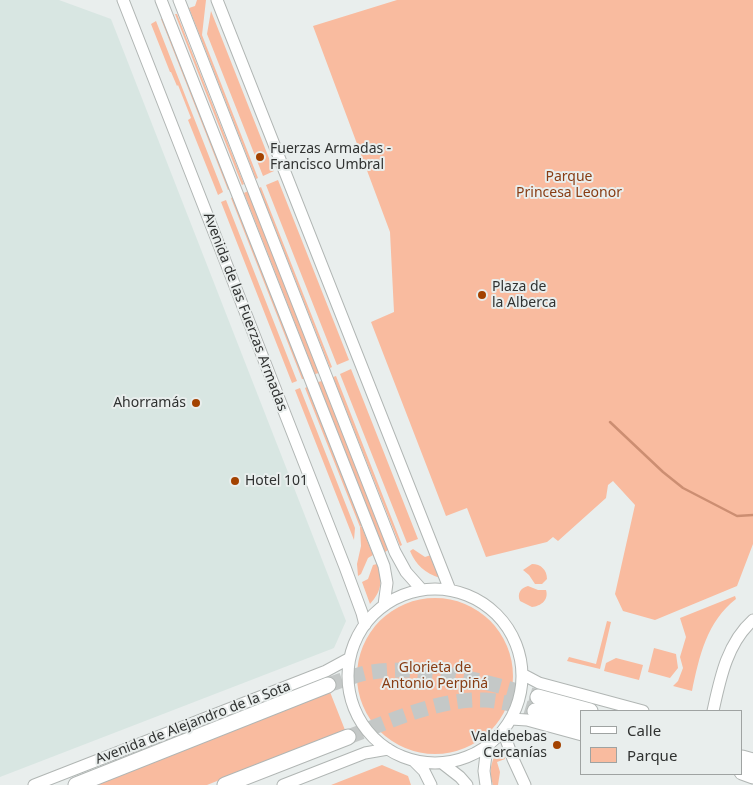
<!DOCTYPE html>
<html>
<head>
<meta charset="utf-8">
<style>
  body { margin:0 }
  #map { position:relative; width:753px; height:785px; overflow:hidden; background:#e9eeed; font-family:"Noto Sans",sans-serif }
  canvas { display:block }
  .legend { position:absolute; left:580px; top:710px; width:162px; height:65px; box-sizing:border-box; background:#e9eeed; border:1px solid #9fa3a2; margin:0; padding:6px 9px; list-style:none; font-size:15px; color:#303231 }
  .legend li { display:flex; align-items:center; gap:10px; height:25px }
  .legend b { width:25px; border:1px solid #9fa3a2 }
</style>
</head>
<body>
<div id="map">
<canvas width="753" height="785"></canvas>
<ul class="legend">
<li><b style="height:6px;background:#fff"></b>Calle</li>
<li><b style="height:14px;background:#f9bb9f"></b>Parque</li>
</ul>
</div>
<script>
const c = document.querySelector('canvas').getContext('2d');
c.lineJoin = 'round';
function paint(path, color) { c.fillStyle = color; c.fill(path, 'evenodd'); }
function strokePath(path, color, width, dash) { c.strokeStyle = color; c.lineWidth = width; c.lineCap = dash ? 'butt' : 'round'; c.setLineDash(dash || []); c.stroke(path); }
function write(font, color, halo, rows, align = 'center') {
  c.font = font + ' "Noto Sans",sans-serif'; c.lineWidth = 4; c.setLineDash([]); c.textBaseline = 'middle'; c.strokeStyle = halo; c.fillStyle = color; for (const [text, x, y, turn = 0] of rows) {
    c.save(); c.translate(x, y); c.rotate((+turn || 0) * Math.PI / 180); c.textAlign = isNaN(turn) ? turn : align; if (halo) c.strokeText(text, 0, 0); c.fillText(text, 0, 0); c.restore();
  }
}
const built = new Path2D(`
  M0,0H59L111,19L346,621L334,648L0,777Z`);
const green = new Path2D(`
  M197,0H206L202,35L258,178L256,179L189,8L195,6Z
  M397,0H753V544L737,586L655,620L623,611L615,594L635,505L613,481L608,485L606,498L558,541L553,537L547,542L486,557L467,508L446,516L371,322L394,312L390,232L313,26Z
  M211,11L274,171L263,176L207,34Z
  M175,14H177L244,184L242,185Z
  M163,18L230,189L228,190L161,19Z
  M156,21L223,192L218,195L188,120L191,118L178,85L177,86L171,72H170L151,24Z
  M278,180L349,360L337,365L266,185Z
  M261,187L332,367L330,368L259,188Z
  M248,191L319,373L315,374L244,193Z
  M233,197L304,379H302L231,198Z
  M226,200L297,381L292,383L221,202Z
  M351,369L418,539L407,543L340,374Z
  M336,376L402,545L400,546L333,377Z
  M322,381L388,550L385,552L318,382Z
  M307,387L362,526L360,527L305,388Z
  M300,388L355,528L354,540L295,390Z
  M360,527H362L373,555L368,558L361,574L358,576L357,564L361,546Z
  M413,549L425,557L431,555L440,578C425,573 416,565 410,551Z
  M377,564C383,580 382,591 370,604L362,582L368,579L373,565Z
  M532,564C541,564 547,570 547,579L542,584H535L529,575L523,570Z
  M528,586L538,590H546C549,600 541,606 532,607L520,601C517,594 520,588 528,586Z
  M735,596L736,599C707,621 699,657 692,691L673,686L678,681L683,668L680,657L686,637L680,618Z
  M357 676a78 78 0 1 1 156 0a78 78 0 1 1-156 0Z
  M607,621L611,622L600,669L567,661L569,657L596,664Z
  M654,648L676,654L678,668L670,678L648,672Z
  M616,658L643,665L639,680L604,671L606,663Z
  M330,692L345,730L207,785H93Z
  M501,747L505,759L497,762L500,772L498,785H493C488,771 491,759 501,747Z
  M382,765L408,776L411,785H331Z`);
const stream = new Path2D(`
  M610,422L663,472L683,488L737,516L753,515`);
const majorTunnel = new Path2D(`
  M328,685C340,681 353,676 365,673C425,663 482,681 538,697
  M348,737C391,721 439,698 485,700C502,701 519,706 535,711`);
const minor = new Path2D(`
  M123,0L345,567L362,613L365,625
  M161,0L384,566L387,583L384,605
  M179,0L395,552L406,572L422,590
  M217,0L450,590
  M348 676a87 87 0 1 1 174 0a87 87 0 1 1-174 0Z
  M522,674L539,683L643,711
  M713,711C720,679 727,643 753,620
  M511,719L527,720L582,735
  M503,731L513,759L525,785
  M413,760L424,771L431,785
  M442,763L460,777L467,785
  M34,785L326,671L350,658
  M283,785L365,753L388,749
  M486,785L484,771L487,746`);
const major = new Path2D(`
  M538,697L590,711
  M535,711L582,723
  M742,758L753,761
  M742,772L753,776
  M76,785L328,685
  M225,785L348,737`);
const markers = [
  [260,157,5,"#a34200"],
  [482,295,5,"#a34200"],
  [196,403,5,"#a34200"],
  [235,481,5,"#a34200"],
  [557,745,5,"#a34200"]
];
const poiNames = [
  ["Fuerzas Armadas -",270,149],
  ["Francisco Umbral",270,165],
  ["Plaza de",492,287],
  ["la Alberca",492,303],
  ["Ahorramás",186,403,"right"],
  ["Hotel 101",245,481],
  ["Valdebebas",547,737,"right"],
  ["Cercanías",547,753,"right"]
];
const parkNames = [
  ["Parque",569,177],
  ["Princesa Leonor",569,193],
  ["Glorieta de",435,668],
  ["Antonio Perpiñá",435,684]
];
const streetNames = [
  ["Avenida de las Fuerzas Armadas",245,312,69],
  ["Avenida de Alejandro de la Sota",193,723,-21]
];
paint(built, '#d8e6e2');
paint(green, '#f9bb9f');
strokePath(stream, '#cc8e72', 2.5);
strokePath(majorTunnel, '#c4c8c7', 15, [15, 8]);
strokePath(minor, '#b1b6b4', 13);
strokePath(major, '#b1b6b4', 17);
strokePath(minor, '#fff', 11);
strokePath(major, '#fff', 15);
for (const [x, y, r, color] of markers) { const dot = new Path2D(); dot.arc(x, y, r, 0, 2 * Math.PI); c.fillStyle = color; c.fill(dot); strokePath(dot, '#e9eeed', 2); }
write('14px', '#303231', '#e9eeed', poiNames, 'left');
write('14px', '#883d14', '#e9eeed', parkNames);
write('14px', '#303231', '#e9eeed', streetNames);
</script>
</body>
</html>
